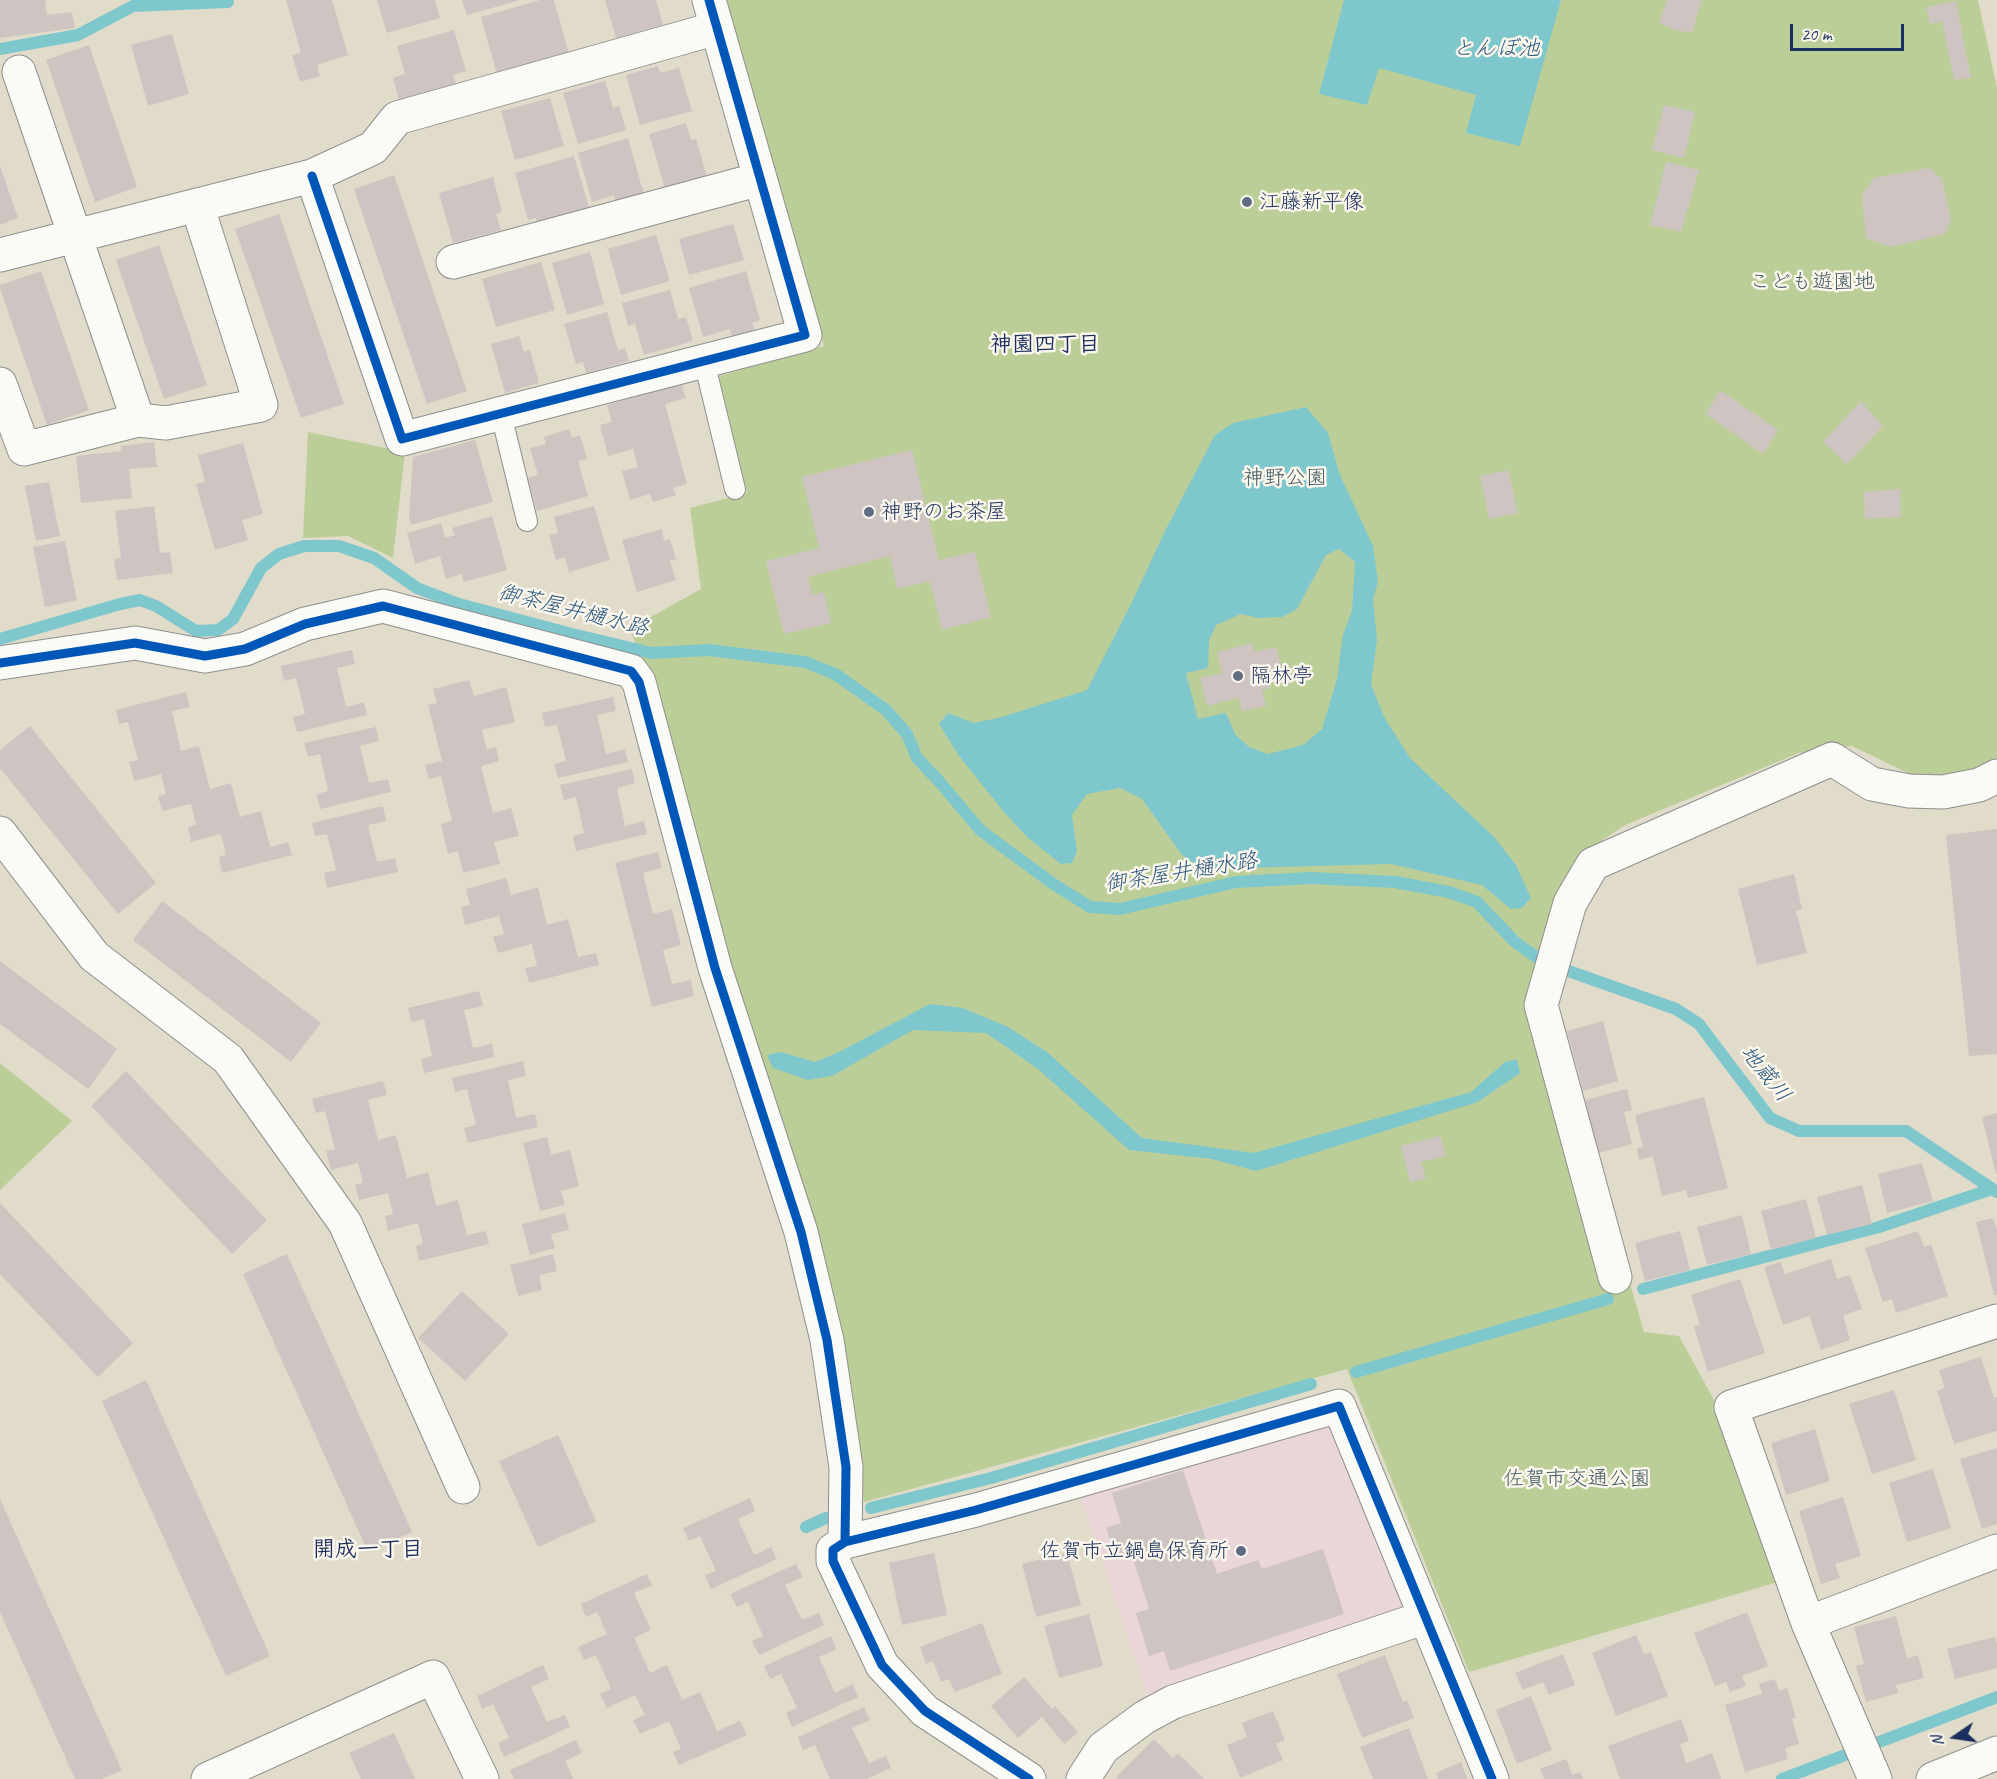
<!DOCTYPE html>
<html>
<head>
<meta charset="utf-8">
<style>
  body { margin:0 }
  #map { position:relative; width:1997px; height:1779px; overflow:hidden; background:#e1dcca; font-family:Caveat,sans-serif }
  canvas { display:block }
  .north { position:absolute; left:1925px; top:1707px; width:60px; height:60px; -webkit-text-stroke:4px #fbf7ec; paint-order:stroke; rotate:257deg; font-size:16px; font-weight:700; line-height:24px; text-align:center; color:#1b2f5e }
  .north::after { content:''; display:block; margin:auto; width:21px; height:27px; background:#1b2f5e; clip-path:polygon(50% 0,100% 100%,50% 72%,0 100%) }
  .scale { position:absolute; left:1790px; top:24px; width:114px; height:27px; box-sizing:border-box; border:3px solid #1b2f5e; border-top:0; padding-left:8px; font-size:18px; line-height:21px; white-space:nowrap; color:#1b2f5e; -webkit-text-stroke:4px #fbf7ec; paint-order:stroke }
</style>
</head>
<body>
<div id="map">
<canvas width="1997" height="1779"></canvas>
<div class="north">N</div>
<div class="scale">20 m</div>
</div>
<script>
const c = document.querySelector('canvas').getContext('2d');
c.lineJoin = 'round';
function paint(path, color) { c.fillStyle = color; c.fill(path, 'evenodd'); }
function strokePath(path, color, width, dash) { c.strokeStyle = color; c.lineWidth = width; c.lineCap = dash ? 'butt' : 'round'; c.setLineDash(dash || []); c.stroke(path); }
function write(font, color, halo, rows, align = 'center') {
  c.font = font + ' Caveat,"Klee One",sans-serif'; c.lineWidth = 5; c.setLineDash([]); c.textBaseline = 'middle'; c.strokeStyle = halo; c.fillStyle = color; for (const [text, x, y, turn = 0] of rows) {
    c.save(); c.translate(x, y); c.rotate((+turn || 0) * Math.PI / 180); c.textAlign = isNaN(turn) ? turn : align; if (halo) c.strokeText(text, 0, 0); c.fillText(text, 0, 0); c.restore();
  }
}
const built = new Path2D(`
  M1330,1420L1407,1607L1162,1687L1148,1696L1080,1496Z`);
const green = new Path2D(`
  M726,0H1978L1997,88V762L1953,778L1912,775L1852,746L1799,753L1625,825L1582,854L1532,1018L1630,1283L1644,1332L1679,1336L1713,1398L1778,1582L1469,1672L1347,1369L864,1502L846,1363L734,994L647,668L629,629L701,589L690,508L747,493L719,376L824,346Z
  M308,432L405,452L393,558L348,536L303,538Z
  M0,1063L72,1121L0,1190Z`);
const water = new Path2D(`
  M1344,0H1561L1520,146L1466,133L1476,95L1379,68L1367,105L1319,94Z
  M1306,407L1328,433L1340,475L1373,546L1378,581L1373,599L1377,640L1371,684L1384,717L1410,758L1494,837L1516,865L1531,898L1522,908L1511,909L1482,885L1391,864L1202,869L1182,855L1142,799L1120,788L1087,794L1072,815L1077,851L1072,863L1061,864L1028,838L1004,812L959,756L939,724L948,713L974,723L1002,717L1087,690L1131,604L1165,531L1215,435L1233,423ZM1339,549L1355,562L1352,610L1343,635L1337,679L1322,729L1303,745L1268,754L1249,747L1235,734L1226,713L1198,719L1186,673L1208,668L1209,641L1216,625L1241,614L1259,618L1282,617L1297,609L1326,555Z
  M930,1004L963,1008L1008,1027L1047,1052L1142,1138L1254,1153L1471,1092L1505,1062L1517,1059L1520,1073L1478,1102L1256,1171L1212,1159L1129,1150L1038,1069L986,1033L913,1030L832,1076L808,1080L773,1068L767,1055L781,1052L815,1062L839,1052Z`);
const stream = new Path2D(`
  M0,49L78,35L133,6L228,2
  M0,639L120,604L140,600L156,606L196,631L218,630L233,619L261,568L279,554L304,546H339L374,558L417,588L459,604L572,634L652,653L709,650L805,662L835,674L886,710L907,734L917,758L938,780L980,830L1052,883L1090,907L1120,909L1236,882L1311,878L1395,882L1449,892L1477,902L1514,941L1543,962L1676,1009L1699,1024L1770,1118L1799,1131H1906L1997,1192
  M1643,1289L1879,1227L1992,1189
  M1356,1372L1608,1299
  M871,1508L991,1478L1311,1384
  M806,1527L826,1518
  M1782,1779L1997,1697`);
const building = new Path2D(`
  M0,0H45L47,15L72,12L75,28L0,38Z
  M286,0H332L348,55L317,65L320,76L300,82L292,55L301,53Z
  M377,0H435L440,18L387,33Z
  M462,0H517V1L467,15Z
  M540,0H554L569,54L497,74L481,17Z
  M605,0H656L663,25L616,38Z
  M1667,0H1702L1692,33L1675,30L1659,23Z
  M1956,1L1971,78L1954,80L1942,21L1930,24L1926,7Z
  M454,30L466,71L453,75L456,83L399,100L393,78L405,74L397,46Z
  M172,34L189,94L148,106L131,45Z
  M89,45L137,187L95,202L46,60Z
  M658,66L660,73L679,68L692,111L640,125L626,75Z
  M605,81L613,108L619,106L626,130L578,144L563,93Z
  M550,98L564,146L515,160L501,111Z
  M1664,105L1695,112L1684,158L1652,150Z
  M686,123L691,140L696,139L707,177L665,189L649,134Z
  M628,138L644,195L616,203L614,195L592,202L578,153Z
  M574,156L591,214L539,229L536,218L528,220L515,173Z
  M1666,162L1699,170L1681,232L1650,225Z
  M0,166L18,218L0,225Z
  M1929,168L1942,179L1951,220L1945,234L1890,247L1866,238L1862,195L1874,178Z
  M394,175L467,391L427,404L354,189Z
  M493,177L502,212L496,214L501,230L453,243L439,193Z
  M279,214L344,404L301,418L235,229Z
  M733,224L744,260L689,275L679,239Z
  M656,235L670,281L621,295L608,249Z
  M159,245L207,385L164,399L116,260Z
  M590,252L604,304L567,315L552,263Z
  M541,262L555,310L496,327L482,279Z
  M41,271L89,410L47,425L0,288V285Z
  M746,271L760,320L752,323L755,330L732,337L730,329L703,337L689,288Z
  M670,290L678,319L686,317L693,341L644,355L635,324L628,326L622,303Z
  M607,312L618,351L625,348L629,361L586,373L583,362L576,364L564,324Z
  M519,336L524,352L530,350L539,383L505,393L491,344Z
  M681,384L686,398L665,404L687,484L673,488L676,495L653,502L650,494L630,500L622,471L638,467L633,449L608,456L600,425L612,422L607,405Z
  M1720,390L1778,430L1763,454L1706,414Z
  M1861,401L1883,426L1847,464L1823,442Z
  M569,429L572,438L580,435L587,459L578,461L588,496L537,511L528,478L538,475L530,448L546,444L544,437Z
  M475,440L493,502L411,525L409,518L413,457Z
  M154,442L157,467L129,469L132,498L81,503L76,456L122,451L121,446Z
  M243,443L263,514L242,520L248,540L215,550L196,484L205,482L198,455Z
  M912,450L939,560L975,552L991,617L942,630L930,581L897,589L890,556L808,577L813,595L824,592L831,623L784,634L766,561L819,548L802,477Z
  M1508,470L1518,513L1489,519L1480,476Z
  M49,482L60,536L36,541L25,486Z
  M1900,489L1901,517L1865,519L1864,492Z
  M154,506L160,553L170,552L173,573L117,580L114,559L121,558L115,511Z
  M594,506L610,560L569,572L565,557L556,560L549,535L558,533L554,517Z
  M492,516L507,570L464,582L461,574L446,579L440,556L415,564L407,533L441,523L445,538L455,535L452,528Z
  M662,529L664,541L670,539L676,559L670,561L676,580L637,592L622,540Z
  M65,541L77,600L45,607L33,547Z
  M1252,643L1254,652L1276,647L1283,671L1267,674L1270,688L1262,690L1266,706L1242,711L1239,698L1207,706L1200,678L1222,673L1217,652Z
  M352,650L355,664L337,668L346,707L364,702L367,715L297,732L293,717L305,714L296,678L284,681L281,666Z
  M469,680L474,696L506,687L515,722L482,730L487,750L496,747L499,761L481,766L493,813L511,808L519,836L494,842L500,864L463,873L458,851L448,854L441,824L452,821L441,776L429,779L425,765L442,761L428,705L437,703L433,689Z
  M186,692L190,707L172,711L181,751L199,746L210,789L231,783L240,817L261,811L270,847L288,842L292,855L222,873L219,857L226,855L221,834L191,842L188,827L196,825L191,804L162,811L158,796L166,794L161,774L134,781L129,762L138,760L128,722L119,724L116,710Z
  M613,697L616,711L597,715L606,754L625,749L628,762L558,778L554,764L566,761L557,725L545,727L542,713Z
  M30,726L156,883L118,914L0,768V750Z
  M376,727L379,741L360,746L369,783L388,779L391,792L320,809L317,794L328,791L320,754L308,757L304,743Z
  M632,769L635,783L617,788L625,826L644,821L647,834L576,851L573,836L584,833L576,797L564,800L560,785Z
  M383,806L386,821L368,825L377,862L395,858L398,872L327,888L324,873L336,870L327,834L315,836L312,823Z
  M1997,829V1054L1969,1056L1946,835Z
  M658,852L662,868L643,873L653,914L672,909L681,945L663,950L672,984L691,980L694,996L652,1007L615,863Z
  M1794,874L1802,909L1796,911L1807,953L1757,965L1738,889Z
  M506,878L511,895L538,887L547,925L568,919L578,957L596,953L599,965L529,983L525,968L537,966L532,944L498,953L493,937L504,934L499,916L465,925L461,907L470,905L466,889Z
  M162,901L321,1023L291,1062L133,940Z
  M0,961L117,1049L88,1089L0,1024Z
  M479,991L483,1006L464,1010L473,1048L492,1044L494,1057L424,1073L421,1059L432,1056L424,1019L411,1022L408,1008Z
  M1603,1021L1618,1081L1583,1091L1567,1031Z
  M523,1061L526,1076L508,1080L516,1118L535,1114L538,1127L468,1143L464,1128L476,1125L467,1089L455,1092L452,1078Z
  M126,1071L267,1220L232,1254L91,1106Z
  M383,1081L387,1095L368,1100L378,1140L396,1135L407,1178L428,1172L436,1206L458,1200L467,1235L486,1231L489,1244L419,1261L416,1246L423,1244L418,1223L388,1231L385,1216L393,1214L388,1193L359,1200L355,1185L363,1183L358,1163L331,1170L326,1151L335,1149L325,1111L316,1113L312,1099Z
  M1627,1089L1632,1110L1624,1112L1632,1144L1598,1153L1585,1100Z
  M1704,1097L1728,1188L1688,1198L1686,1190L1662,1196L1653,1156L1639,1160L1637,1148L1643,1147L1635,1115Z
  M1997,1113V1174H1996L1982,1117Z
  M1440,1136L1446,1156L1421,1162L1426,1178L1410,1182L1401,1146Z
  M547,1137L551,1155L570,1150L579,1186L561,1191L565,1205L540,1211L523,1143Z
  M1922,1163L1933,1201L1887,1213L1878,1174Z
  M1862,1185L1872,1224L1827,1235L1817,1197Z
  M1806,1199L1816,1238L1771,1250L1761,1211Z
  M0,1203L133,1343L98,1377L0,1274Z
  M565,1213L569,1230L551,1234L555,1248L530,1255L522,1224Z
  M1742,1215L1751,1254L1707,1265L1697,1227Z
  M1993,1218L1997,1229V1295H1994L1976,1222Z
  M1680,1231L1690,1270L1645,1281L1635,1243Z
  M1918,1231L1924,1247L1931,1244L1948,1296L1896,1313L1892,1299L1883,1302L1865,1248Z
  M287,1254L412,1532L368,1552L243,1274Z
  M553,1254L557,1271L539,1275L542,1290L518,1296L510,1265Z
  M1831,1259L1837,1279L1850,1275L1862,1309L1843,1315L1850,1340L1821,1350L1809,1316L1783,1325L1764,1267L1780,1262L1785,1274Z
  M1740,1279L1765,1353L1708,1372L1694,1327L1700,1325L1691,1295Z
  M462,1291L509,1334L465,1381L418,1338Z
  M1981,1357L1994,1398L1997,1397V1431L1954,1444L1937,1391L1945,1388L1939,1370Z
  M146,1380L270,1656L226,1676L102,1401Z
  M1894,1390L1916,1460L1872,1474L1849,1404Z
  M1815,1429L1830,1481L1786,1495L1771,1443Z
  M558,1435L596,1521L538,1547L499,1461Z
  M1997,1448V1524L1982,1529L1960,1459Z
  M1933,1469L1951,1528L1907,1542L1889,1483Z
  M1183,1470L1217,1574L1258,1560L1262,1569L1323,1549L1344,1614L1170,1671L1164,1651L1149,1656L1136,1613L1149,1609L1132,1555L1117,1560L1106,1528L1121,1523L1112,1493Z
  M1843,1497L1861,1556L1835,1564L1840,1578L1821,1584L1799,1511Z
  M750,1498L755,1511L738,1519L754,1555L771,1547L777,1559L711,1589L705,1575L716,1571L700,1536L689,1541L683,1528Z
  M0,1499L122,1770L102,1779H75L0,1612Z
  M934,1553L947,1615L902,1625L889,1563Z
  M1067,1553L1081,1605L1036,1617L1022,1564Z
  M796,1564L803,1577L785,1585L802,1620L819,1613L824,1625L759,1655L752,1641L763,1636L748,1602L737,1607L730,1594Z
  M647,1574L652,1585L634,1593L651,1630L634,1638L650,1673L667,1665L682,1700L700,1692L717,1731L740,1721L747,1735L679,1765L673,1752L681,1749L669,1721L640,1734L633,1720L645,1715L635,1695L607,1708L600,1694L611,1689L596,1655L584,1660L578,1647L607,1634L597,1612L586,1617L581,1604Z
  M1747,1612L1768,1666L1742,1676L1746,1686L1730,1692L1726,1682L1715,1686L1694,1633Z
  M1089,1614L1103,1666L1059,1678L1044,1626Z
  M1896,1616L1907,1658L1918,1655L1924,1678L1896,1685L1898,1693L1866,1702L1856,1666L1864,1664L1854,1627Z
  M982,1623L1002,1674L955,1692L949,1679L941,1682L933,1661L926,1664L920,1647Z
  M1636,1635L1644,1654L1651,1652L1668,1696L1616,1716L1592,1653Z
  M831,1636L836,1649L819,1657L835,1693L853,1684L858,1697L792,1727L786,1713L797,1708L781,1674L770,1679L764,1666Z
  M1995,1637L1997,1644V1668L1955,1679L1947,1649Z
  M1563,1654L1575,1685L1549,1695L1543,1682L1523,1690L1515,1673Z
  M1385,1655L1403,1702L1407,1700L1414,1718L1362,1738L1337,1674Z
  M543,1665L549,1679L531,1687L547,1722L565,1715L570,1727L504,1757L498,1743L509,1738L493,1704L482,1709L477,1696Z
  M1024,1677L1052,1709L1055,1706L1078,1732L1064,1744L1042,1717L1018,1738L991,1706Z
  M1775,1679L1779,1691L1787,1688L1796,1718L1792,1719L1799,1744L1785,1748L1788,1759L1745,1772L1725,1705L1762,1694L1759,1684Z
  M1531,1696L1552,1750L1517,1764L1496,1710Z
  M864,1707L870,1720L852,1728L869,1763L886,1756L891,1768L867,1779H830L815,1745L803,1750L798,1737Z
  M1273,1711L1285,1740L1276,1743L1283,1760L1240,1778L1227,1745L1247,1737L1242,1723Z
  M1681,1719L1689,1741L1680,1744L1686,1763L1712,1753L1721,1779H1620L1608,1746Z
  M1409,1728L1428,1779H1373L1360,1747Z
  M394,1733L415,1779H361L349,1753Z
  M1154,1739L1173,1758L1178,1753L1204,1779H1118L1116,1777Z
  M576,1740L582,1753L565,1761L573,1779H514L510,1770Z
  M1566,1759L1572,1775L1580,1772L1583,1779H1544L1540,1769Z
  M1461,1762L1467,1779H1438L1436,1773Z`);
const service = new Path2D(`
  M704,361L735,489
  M501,414L527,521`);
const minor = new Path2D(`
  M312,176L402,439L805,335L709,0
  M0,255L312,176L373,148L397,118L717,28
  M453,262L760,179
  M0,384L24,449L138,420L19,72
  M138,420L166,423L261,405L197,205
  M0,663L135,643L205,656L245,649L305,624L383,606L631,671L639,682L715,968L801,1232L827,1340L846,1467L845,1542
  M0,833L94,956L228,1059L345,1223L463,1487
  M1615,1277L1541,1005L1570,903L1593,864L1832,759L1872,784L1909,791L1943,792L1979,785L1997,776
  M1808,1623L1997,1551
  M208,1779L433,1677L482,1779
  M1029,1779L925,1711L882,1665L833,1561V1550L845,1542L976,1510L1339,1406L1492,1779
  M1083,1779L1103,1748L1145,1717L1173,1702L1426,1617
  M1875,1779L1808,1623L1731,1407L1997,1321`);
const tertiary = new Path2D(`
  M1933,1779L1997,1753`);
const cycleway = new Path2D(`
  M312,176L402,439L805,335L709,0
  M0,663L135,643L205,656L245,649L305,624L383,606L631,671L639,682L715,968L801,1232L827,1340L846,1467L845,1542
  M1029,1779L925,1711L882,1665L833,1561V1550L845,1542L976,1510L1339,1406L1492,1779`);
const markers = [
  [1247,202,6,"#606c84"],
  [869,512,6,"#606c84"],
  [1238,676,6,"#606c84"],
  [1241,1551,6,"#606c84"]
];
const poiNames = [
  ["江藤新平像",1259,202],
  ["神野のお茶屋",881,512],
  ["隔林亭",1250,676],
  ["佐賀市立鍋島保育所",1229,1551,"right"]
];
const parkNames = [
  ["こども遊園地",1812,282],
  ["神野公園",1285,478],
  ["佐賀市交通公園",1577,1479]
];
const waterNames = [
  ["とんぼ池",1496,49],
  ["御茶屋井樋水路",573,611,14],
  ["御茶屋井樋水路",1181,873,-9],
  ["地蔵川",1765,1074,51]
];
const neighbourhoodNames = [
  ["神園四丁目",1045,345],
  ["開成一丁目",368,1550]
];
paint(built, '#ead5d8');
paint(green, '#bcce97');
paint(water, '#7ec7cd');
strokePath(stream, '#7ec7cd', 12);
paint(building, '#cec4c1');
strokePath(service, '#8e8f8e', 22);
strokePath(minor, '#8e8f8e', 35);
strokePath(tertiary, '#8e8f8e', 35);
strokePath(service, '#fafaf7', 20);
strokePath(minor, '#fafaf7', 33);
strokePath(tertiary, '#fafaf7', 33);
strokePath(cycleway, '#0057b8', 9);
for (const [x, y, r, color] of markers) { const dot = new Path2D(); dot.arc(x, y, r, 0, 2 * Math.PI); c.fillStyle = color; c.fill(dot); strokePath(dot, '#fbf7ec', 2); }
write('21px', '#1b2f5e', '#fbf7ec', poiNames, 'left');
write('21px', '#425b62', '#fbf7ec', parkNames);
write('italic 22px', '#2c5a80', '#fbf7ec', waterNames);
write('bold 22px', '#1b2f5e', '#fbf7ec', neighbourhoodNames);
</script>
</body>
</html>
